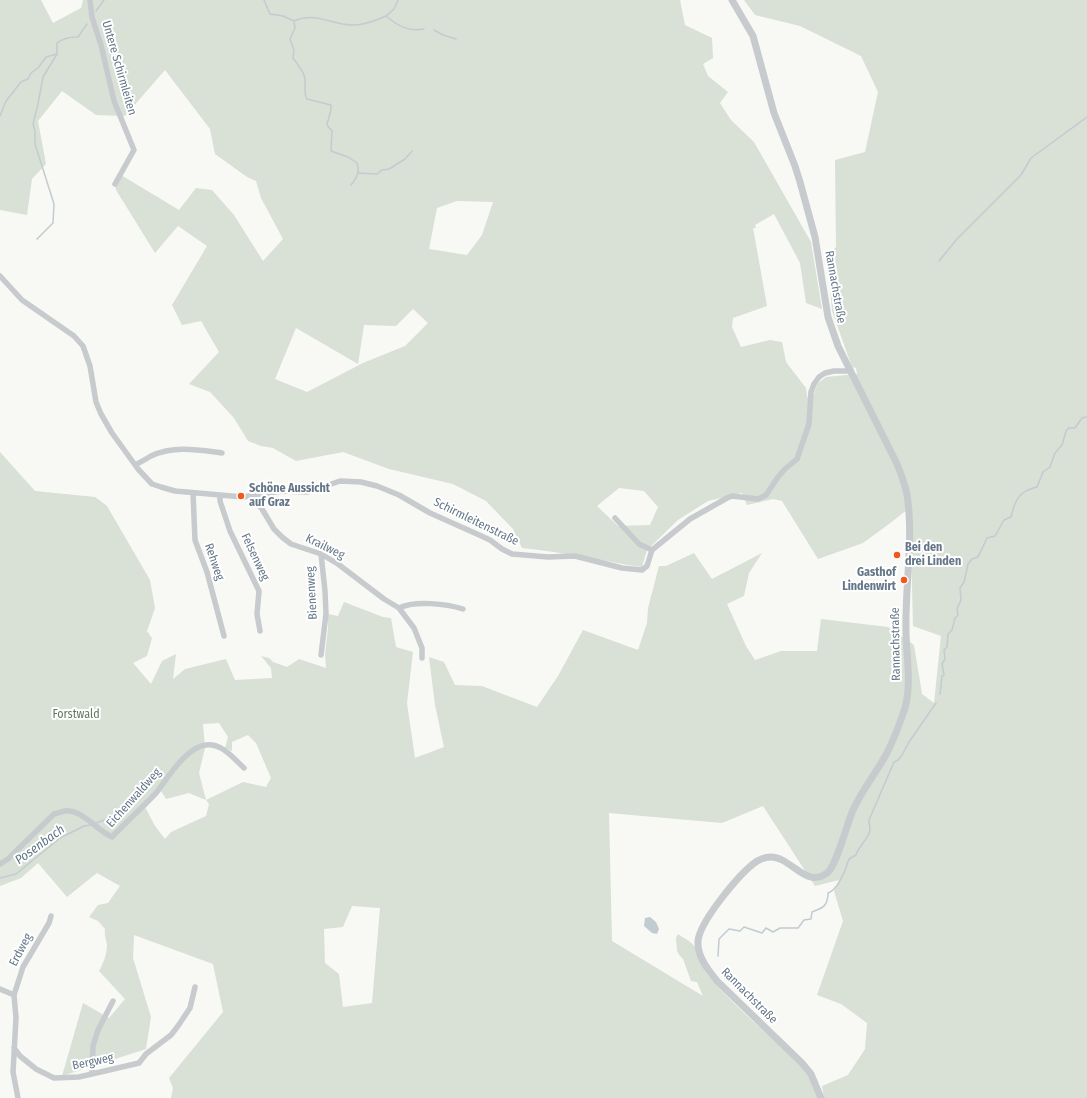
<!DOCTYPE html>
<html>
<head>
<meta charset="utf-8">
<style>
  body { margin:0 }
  canvas { display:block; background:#f8f8f5 }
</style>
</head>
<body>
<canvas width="1087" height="1098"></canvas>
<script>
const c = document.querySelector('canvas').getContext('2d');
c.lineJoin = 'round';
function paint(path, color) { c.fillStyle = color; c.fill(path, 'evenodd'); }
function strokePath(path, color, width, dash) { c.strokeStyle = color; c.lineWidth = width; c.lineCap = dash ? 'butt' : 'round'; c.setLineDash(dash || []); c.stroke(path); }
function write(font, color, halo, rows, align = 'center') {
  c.font = font + ' "Fira Sans Condensed",sans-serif'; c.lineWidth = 4; c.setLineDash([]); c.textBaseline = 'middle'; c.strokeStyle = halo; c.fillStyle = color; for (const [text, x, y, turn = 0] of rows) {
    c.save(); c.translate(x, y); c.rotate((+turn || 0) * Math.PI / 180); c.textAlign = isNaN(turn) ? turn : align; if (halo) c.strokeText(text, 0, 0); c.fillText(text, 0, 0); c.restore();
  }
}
const green = new Path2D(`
  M0,0H41L53,23L81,8L83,0H680L685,25L712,38L713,58L703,64L708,76L728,92L720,103L731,120L754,142L811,242L822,309L806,303L800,263L774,214L755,225L756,228H753L767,306L733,318L732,327L741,347L770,340L782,342L786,362L806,388L807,396L811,403L817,384L826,377L857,374L856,368L852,367L832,311L827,256L836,247L835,160L865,152L878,92L861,56L800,26L755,15L744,0H1087V1098H824L822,1086L848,1075L865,1049L867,1023L841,1004L817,995L843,921L834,891L839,880L815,886L763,806L722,823L609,813L612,941L703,996L697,982L691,981L683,959L680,956L677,951L676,938L678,934C683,938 691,941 695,947C701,956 701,968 709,977C736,1008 769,1035 800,1063L807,1073L819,1098H171L173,1088L169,1078L223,1012L213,964L134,935L133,958L151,1017L146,1049L62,1076L83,1003L109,1018L125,999L99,971C103,964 107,954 107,945C106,939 104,935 105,929L98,921L89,917L98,905L108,903L120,886L97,873L67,897L38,863L21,878L0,886V452L35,491L95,497L107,506L150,580L155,608L147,631L152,638L147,656L133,663L151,684L162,661L176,654L173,679L185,669L226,659L235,680L272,678L271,668L261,656L269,658L273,662L287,667L299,659L326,668L325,654L328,628V614L338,616L344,602L383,617L391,618L396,647L413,652L407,703L415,758L444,747L435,705L429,657L444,662L455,685L482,686L537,707L558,676L583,630L638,650L647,623L648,608L659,566H666L694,553L712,579L762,553L749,573L744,596L727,604L746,646L755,660L781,651H817L821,619L888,627L914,645L922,694L934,703L941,636L913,626L911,544L912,506L889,524L863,543L818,559L782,501L773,499L747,505L742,493L708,501L678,520L647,550L642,567C602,561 562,552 522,548L513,529L486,501L453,484L389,469L343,452L296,461L273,448L261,446L248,441L234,418L210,392L189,384L219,352L201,321L182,325L172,305L207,246L178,226L155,253L116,190L115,184L121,175L179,210L196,188L212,190L234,215L263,261L283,239L261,198L256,181L247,177L215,154L210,129L165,70L125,116L96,115L62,91L38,121L46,164L32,179L27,215L0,210ZM457,201L493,202L482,235L467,255L429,249L437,208ZM413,309L428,323L405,346L363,363L307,392L275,379L296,328L358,364L364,325L396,326ZM619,488L644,491L658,507L650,525L618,526L597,506ZM219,723L228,737L225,748L232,751V742L248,735L256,743L271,778L266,787L243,782L206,800L199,773L205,748L203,724ZM161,791L166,799L189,793L206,800L209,804L206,816L171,832L165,839L155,826L145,807ZM352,906L380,908L372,1003L343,1007L339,974L325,963L324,929L343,927Z`);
const water = new Path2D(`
  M650,917L656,922L659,929L657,934L652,933L644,926L645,918Z`);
const stream = new Path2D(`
  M264,0L270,14L283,16L294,21L295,28L290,39L294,50L293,58C298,65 304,71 305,79C306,85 303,93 307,99L331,105C332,112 328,118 327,125L332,131L331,151L348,157L357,163C360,173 357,177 351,185
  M96,11L104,0
  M386,16L394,9L398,0
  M294,21C317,11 333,26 356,25C366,24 377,20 386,16C398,26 408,32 424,29
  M434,30L443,35L456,39
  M0,116L6,101L21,82L28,79L31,73L38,68L46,57L57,54
  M358,173L377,174L382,170L389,169L405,159L412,151
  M37,239L53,223L54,204L35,144V131L33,124L38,104L43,77L57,54V43C63,38 70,37 78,37L87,24
  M939,261L957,239L1021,175L1031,158L1087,117
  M940,694L942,676L944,675L942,664L945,659L944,650L947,647L948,634L952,630L955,618L958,615L957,609L961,600L960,588L964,582L968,564L972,559L978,557L987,538L995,536L1004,520L1011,517C1015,500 1019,491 1037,487L1043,472L1050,467L1055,453L1062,445L1066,431L1069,428H1075L1082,418L1087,417
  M96,823L113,817
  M0,878L16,874L60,838L84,826L90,825
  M718,956L719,939L729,929L740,931L744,927L762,933L766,928L773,932L780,928H798L804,920L811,919L812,912C823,908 828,906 828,893C838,890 846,869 849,859L856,855C859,845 869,839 870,830C870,827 869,823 869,820L894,762L898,760L902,755L909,742L936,703`);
const minor = new Path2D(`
  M90,0L92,17L101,45L114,101L134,150L115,184
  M0,276L22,300L74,336L83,346L90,366L96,402L101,414L112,433L138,469L152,484L161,487L175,491L243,497L282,491L308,492L340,481L361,482L377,486L399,495L430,513L477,534L490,540L502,549L512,554L548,557L575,556L622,568L642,570L647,566L652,550L690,519L727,498L732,496L758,499L766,495L778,477L785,469L797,459L809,424L811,392L814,384L819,377L825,373L834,371H851
  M135,465C141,462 146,459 151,456C174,445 199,450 222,453
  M193,493L195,540L207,572L224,636
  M220,495V501L230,531L259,591L257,614L260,631
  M251,497L262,509L274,529L282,537L291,544L321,554L338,564L384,599L399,608L414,628L422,648V658
  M615,518L639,544L652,550
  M321,554L325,591L326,614L321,655
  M399,608C415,600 447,604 463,609
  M0,864L8,859L54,814C59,813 64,810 69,811C84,812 98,831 112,837C126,822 142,808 156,793C167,779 187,746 206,745C222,743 234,759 244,768
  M0,989L14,995L16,1018L13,1072L18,1098
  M14,995L23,967L49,923L51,916
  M14,1048L20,1056L36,1069L54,1078L79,1077L139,1063L146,1054L171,1035L178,1026L190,1008L195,987
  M92,1074L93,1046L98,1030L113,1001`);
const tertiary = new Path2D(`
  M732,0L753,36L774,113L795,166L800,182L815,237L828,317L838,346L897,464C902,476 907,489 908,502C913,544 905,587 906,630C906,655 912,682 905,708C900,723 894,739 887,753C876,773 862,790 853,810C847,823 837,865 827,873C806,889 791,857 771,857C765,857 758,860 753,864C738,876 700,921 698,941C697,956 708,970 717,981L802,1063L811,1074L821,1098`);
const markers = [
  [241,496,4,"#f2581b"],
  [897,555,4,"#f2581b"],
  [904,580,4,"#f2581b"]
];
const streetNames = [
  ["Untere Schirmleiten",119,68,74],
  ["Rannachstraße",835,287,80],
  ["Schirmleitenstraße",476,522,26],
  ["Krailweg",325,547,26],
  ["Felsenweg",255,557,65],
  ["Rehweg",214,562,71],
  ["Bienenweg",312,593,-93],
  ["Rannachstraße",896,644,-91],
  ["Eichenwaldweg",134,798,-48],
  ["Erdweg",21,950,-62],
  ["Rannachstraße",749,996,45],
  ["Bergweg",93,1062,-12]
];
const poiNames = [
  ["Schöne Aussicht",249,489],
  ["auf Graz",249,503],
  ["Bei den",905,548],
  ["drei Linden",905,562],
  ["Gasthof",896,573,"right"],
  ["Lindenwirt",896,587,"right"]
];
const parkNames = [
  ["Forstwald",76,715]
];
const waterNames = [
  ["Posenbach",40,845,-36]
];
paint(green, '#d9e0d5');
paint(water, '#c1ccd2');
strokePath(stream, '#c1ccd2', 1.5);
strokePath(minor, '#c7cbce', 5.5);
strokePath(tertiary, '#c7cbce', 7);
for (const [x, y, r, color] of markers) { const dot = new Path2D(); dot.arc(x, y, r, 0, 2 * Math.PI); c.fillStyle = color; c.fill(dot); strokePath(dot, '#fff', 1.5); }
write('12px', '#647688', '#fff', streetNames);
write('bold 12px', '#647688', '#fff', poiNames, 'left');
write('12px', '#647a60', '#fff', parkNames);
write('italic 13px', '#607884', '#fff', waterNames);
</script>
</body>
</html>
